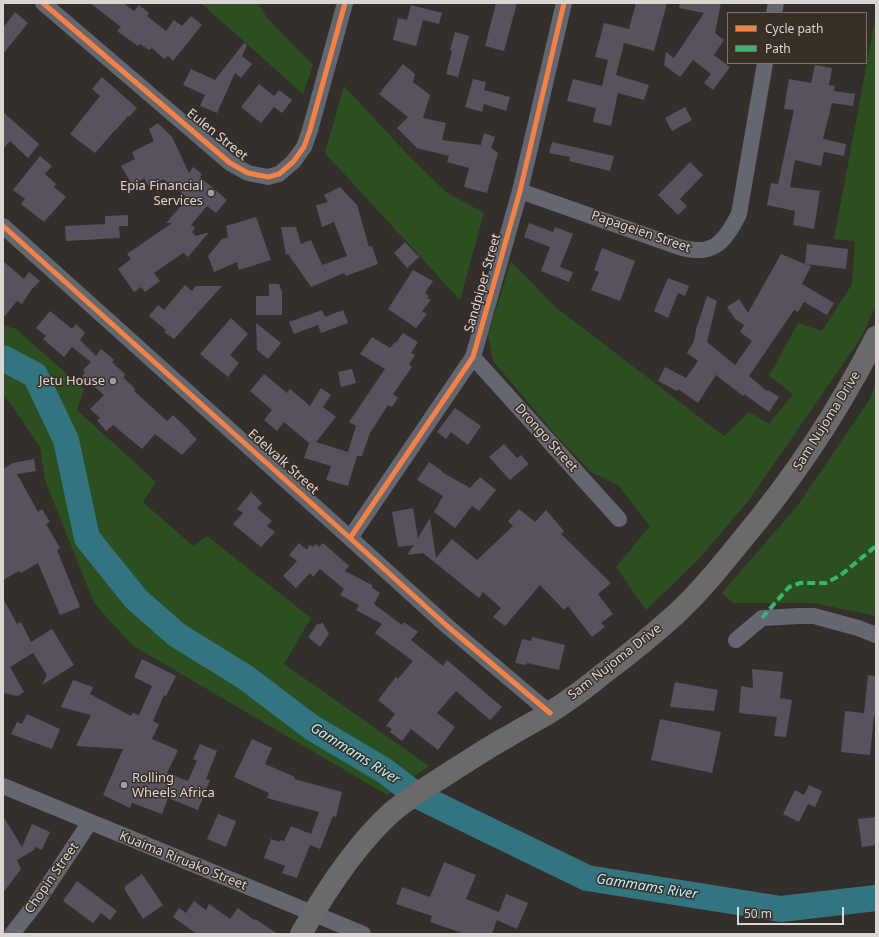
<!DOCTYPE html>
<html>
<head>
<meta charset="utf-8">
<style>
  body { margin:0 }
  #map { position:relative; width:879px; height:937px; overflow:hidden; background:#342f2b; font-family:"Noto Sans",sans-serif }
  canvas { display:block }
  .frame { position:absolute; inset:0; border:4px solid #dbd6d1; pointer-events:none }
  .legend { position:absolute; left:727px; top:12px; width:140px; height:52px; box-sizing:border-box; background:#382f27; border:1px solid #79726b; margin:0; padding:5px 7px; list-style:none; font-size:12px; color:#dbd6d1 }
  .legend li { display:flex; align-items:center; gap:8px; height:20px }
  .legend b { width:20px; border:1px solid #79726b }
  .scale { position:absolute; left:737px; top:907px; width:107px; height:18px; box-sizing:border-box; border:2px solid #dbd6d1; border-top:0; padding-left:5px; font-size:12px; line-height:14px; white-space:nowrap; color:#dbd6d1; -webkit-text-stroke:3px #382f27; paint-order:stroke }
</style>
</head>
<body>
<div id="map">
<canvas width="879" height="937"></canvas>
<div class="frame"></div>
<ul class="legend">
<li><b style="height:5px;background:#f48246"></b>Cycle path</li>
<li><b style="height:5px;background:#33b770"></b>Path</li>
</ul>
<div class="scale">50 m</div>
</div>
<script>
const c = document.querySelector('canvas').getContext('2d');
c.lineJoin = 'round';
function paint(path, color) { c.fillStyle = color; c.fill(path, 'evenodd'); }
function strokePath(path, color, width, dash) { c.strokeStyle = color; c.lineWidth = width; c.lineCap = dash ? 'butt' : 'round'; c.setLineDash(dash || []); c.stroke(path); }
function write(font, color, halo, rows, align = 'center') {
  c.font = font + ' "Noto Sans",sans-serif'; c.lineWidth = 3; c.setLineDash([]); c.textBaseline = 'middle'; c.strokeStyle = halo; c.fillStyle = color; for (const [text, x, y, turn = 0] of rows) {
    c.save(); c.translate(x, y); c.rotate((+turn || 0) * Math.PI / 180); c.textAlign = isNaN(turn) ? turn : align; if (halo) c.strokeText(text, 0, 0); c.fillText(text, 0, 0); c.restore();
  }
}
const green = new Path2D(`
  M201,3H258L267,18L313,65L303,94Z
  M876,15V305L861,338L749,500L698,560L646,610L616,567L650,526L618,485L591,472L561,441L493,361L488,335L511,261L554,306L724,436L749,412L769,424L793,394L769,376L798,323L822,331L852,284L855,241L834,239Z
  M344,86L411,158L446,192L484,213L460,300L325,153Z
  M3,325L16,329L84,389L77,410L156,482L143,502L193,546L207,536L311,618L284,664L429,766L387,795L132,645L94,603L45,480L40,447L3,393Z
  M876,384V616L813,603H733L722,593L798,505L868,402Z`);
const river = new Path2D(`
  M3,358L35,375L66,440L87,538L136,599L177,635L245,677L311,727L385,771L416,795L587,878L781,909L876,898`);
const building = new Path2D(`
  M90,3H123L134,11L139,5L149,13L147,16L166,31L174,20L182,26L191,16L202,25L173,61L168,56L164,59L152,48L149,50L140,44L138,46L128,39L117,31L121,27Z
  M496,3H517L504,51L485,46Z
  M636,3H667L654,51L624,43L616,75L649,85L644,100L618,93L611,126L593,122L596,108L567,101L573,79L602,86L608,60L595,57L604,23L629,29Z
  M680,3H721L715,33L724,40L714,55L730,67L713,90L704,83L711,74L693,60L680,77L664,65L666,52L674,58L704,13L679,8Z
  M411,5L442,13L439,24L423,20L416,46L393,40L398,18L407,20Z
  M15,12L28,23L3,54V28Z
  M455,32L469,36L458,77L446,74L452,51L450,50Z
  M244,43L247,45L242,56L252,64L241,78L235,73L217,113L200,106L205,95L183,85L191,69L215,80Z
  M403,64L415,74L413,82L430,95L423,118L446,123L442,140L481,145L484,133L495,137L491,148L498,153L487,193L464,187L469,168L447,162L449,156L417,148L397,128L408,117L379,94Z
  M815,65L832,68L829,85L835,86L834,91L855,94L853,106L832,103L823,139L846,144L844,156L824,152L821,166L795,160L790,187L820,191L814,229L793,225L795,211L767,205L771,183L778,184L794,110L784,109L789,79L811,83Z
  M102,77L137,108L129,117L128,116L116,130H115L95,153L70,134L100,96L92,89Z
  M473,79L486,82L484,90L510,97L506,111L484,104L482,112L465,107Z
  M259,84L274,96L279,90L292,100L282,113L274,107L261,123L241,107Z
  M685,107L692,120L672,131L665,118Z
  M3,112L39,144L28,158L10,141L3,149Z
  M158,123L172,137L189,173L193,167L202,174L200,177L227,200L216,213L207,206L191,225L195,228L192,232L196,236L209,232L188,257L183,253L154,273L160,281L145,292L141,287L134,292L118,269L131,259L127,254L172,223H166L188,198L163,179L149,187L144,178L133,186L121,166L135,159L132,152L154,141L149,129Z
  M552,142L614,156L610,171L569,161L570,157L549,153Z
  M40,156L52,166L45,174L56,184L54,187L66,197L44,222L21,204L25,199L13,190Z
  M690,162L703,175L680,199L687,206L678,215L658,195Z
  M340,187L357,205L369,247L372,246L378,264L346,276L344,273L311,287L288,254L286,255L281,227H296L301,244L311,240L322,265L347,256L334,222L322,227L316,205L328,202L324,195Z
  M128,215V226H119L120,238L66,241L65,226L105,224V216Z
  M256,217L271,260L239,270L237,262L214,272L208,256L222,239L228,237L226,226Z
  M529,223L553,232L555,227L573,234L560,267L573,272L569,282L541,271L550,247L524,237Z
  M405,242L419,257L407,268L394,253Z
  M807,244L848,249L846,269L805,264L811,266L802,284L834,303L827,315L804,302L798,312L794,310L749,376L767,391L768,390L779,397L769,412L744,394L743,396L716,375L698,403L678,389L677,391L658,381L665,367L686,378L698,361L687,353L694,341L696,329L707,296L717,301L707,342L735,365L752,341L740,332L744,325L735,319L727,307L739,299L748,313L781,254L805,264Z
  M602,248L635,261L620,301L591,290L599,272L594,270Z
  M3,261L24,279L29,272L40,281L31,290L22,304L17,301L3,318Z
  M413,270L433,281L425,293L429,296L427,298L431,300L422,311L427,314L416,328L388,309Z
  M668,278L689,286L685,296L678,293L668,318L654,311Z
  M269,284H279L282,292V315H256V296H269Z
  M185,285L192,291L196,286H222L174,339L164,332L166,330L149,316L158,305L164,310Z
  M322,310L325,317L343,310L348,323L321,333L318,325L294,334L289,322Z
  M50,311L72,329L76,324L85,333L80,340L96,356L101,349L114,360L112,362L125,374L124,378L135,389L134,391L167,421L173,415L190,431L189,432L197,439L182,455L155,434L142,449L113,425L106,431L97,420L100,418L90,409L104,395L82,376L85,372L83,370L91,362L72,347L64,357L43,339L46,336L36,328Z
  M231,318L248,334L230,355L239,363L228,377L200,354Z
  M256,323L281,343L268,359L257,350Z
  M403,333L418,342L411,353L415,355L409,364L412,367L393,394L398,398L392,407L388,405L370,433L362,456H357L348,486L326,480L331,466L304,458L309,443L284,422L277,431L264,420L272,410L250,391L264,374L287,393L290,389L310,406L321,388L331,395L323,407L336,417L316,442L348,452L356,426L349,422L385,369L360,354L372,337L390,348L395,342L396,343Z
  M352,369L356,383L341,387L338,372Z
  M455,408L481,426L468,445L451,432L446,439L437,432Z
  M504,444L517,458L521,455L529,464L510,480L489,457Z
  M34,459L36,471L17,474L38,512L42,509L50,522L46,524L60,548L57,550L80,607L60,615L38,563L21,573L19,571L3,580V469L13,463Z
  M429,462L442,471V472L470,488L480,477L496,490L479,511L472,506L455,528L434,512L443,496L417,480Z
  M251,492L262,503L257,508L272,521L267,526L275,532L261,547L233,524L243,513L237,509Z
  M413,508L418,538L430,518L436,558L452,539L477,560L513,526L508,521L519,509L535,522L546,510L564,531L561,534L611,583L598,594L613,614L601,623L605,627L592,637L568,606L564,610L540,585L505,626L493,617L501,608L483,592L479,598L423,553L407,555L414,545L398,547L392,512Z
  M299,543L307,550L309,545L314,547L315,544L319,547L323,543L349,566L345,571L372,585V588L380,593L374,604L402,625L404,622L418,632L411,640L443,666L447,660L502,707L490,720L456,691L437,713L455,727L438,750L411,729L402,741L390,732L392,729L386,726L395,714L378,700L396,677L398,679L413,661L375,633L382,624L356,610L359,605L340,595L344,589L320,569L313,577L310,573L296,588L283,576L297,561L289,555Z
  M3,598L17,624L21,622L31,642L52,629L74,665L42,685L47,675L33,653L10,667L24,692L18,696L3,693Z
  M322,622L329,634L320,647L308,637L318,623L320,625Z
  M532,637L565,645L559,670L527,663L526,665L515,663L522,639L531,641Z
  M142,659L176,676L166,696L164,695L153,721L159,724L152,739L178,750L167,773L188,781L197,761L193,759L200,744L217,751L206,779L210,780L198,810L168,798L162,814L132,803L130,808L103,795L123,749L76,746L91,715L61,707L73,680L93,687L90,694L131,716L133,713L139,715L152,686L134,677Z
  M752,669L783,672L780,698L792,700L786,737L774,736L777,717L739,713L741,686L753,688Z
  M868,675L876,676V717L874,716L870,755L841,752L845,711L864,713Z
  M675,682L718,690L714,711L670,707Z
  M27,714L60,729L52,749L11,734L17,722L22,724Z
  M660,719L721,732L712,773L651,760Z
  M252,739L272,748L265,764L295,777L294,779L342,792L336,817L333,816L320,849L310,845L297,878L282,873L285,866L264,858L271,839L279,842L280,840L284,841L291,826L311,834L319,812L267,798L269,793L234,777Z
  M809,785L822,791L815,807L808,804L799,822L783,814L795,790L804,795Z
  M218,814L236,821L226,847L207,839Z
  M3,816L22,847L32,824L50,832L42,850L35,847L34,850L17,860L21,869L3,893Z
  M876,817V845L862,847L858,819Z
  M444,862L476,875L466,899L499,912L506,894L528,903L517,929L497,920L492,934H465L430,922L432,916L396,904L402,887L430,897Z
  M142,874L163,905L143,919L125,890V886Z
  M77,881L117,911L110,920L101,913L93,923L63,901Z
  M194,901L206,910L209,904L230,919L238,908L254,920L255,919L278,934H197L173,917L179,908L186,913Z`);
const minor = new Path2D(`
  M43,3L230,163L248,173L268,177L279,174L293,162L304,147L310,130L345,3
  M774,13L776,3
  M520,191L679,247C713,257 724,243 739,214L765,63
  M3,226L350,538L447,626L550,713
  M473,357L619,519
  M350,538L473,357L520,191L564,3
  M736,640L762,618L799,616H814L858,628L876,635
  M3,786L363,934
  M12,934L37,902L90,822`);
const highway = new Path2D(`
  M301,934C325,892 355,845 392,812C411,796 434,783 455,769C473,758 490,746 509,736C522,728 536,721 549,713C568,701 587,687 604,673C628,655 654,634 676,614C700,592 721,566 741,541C794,478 839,410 876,337`);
const quiet = new Path2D(`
  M762,618L789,587L800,583H826L841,575L876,546`);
const cycleway = new Path2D(`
  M43,3L230,163L248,173L268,177L279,174L293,162L304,147L310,130L345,3
  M3,226L350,538L447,626L550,713
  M350,538L473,357L520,191L564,3`);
const markers = [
  [211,193,4,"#a19c97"],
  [113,381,4,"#a19c97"],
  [124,785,4,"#a19c97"]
];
const streetNames = [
  ["Eulen Street",217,135,39],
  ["Papageien Street",641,232,19],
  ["Sandpiper Street",483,283,-74],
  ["Sam Nujoma Drive",827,421,-58],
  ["Drongo Street",546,438,48],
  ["Edelvalk Street",283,462,42],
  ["Sam Nujoma Drive",615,662,-38],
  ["Kuaima Riruako Street",183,861,22],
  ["Chopin Street",52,878,-55]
];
const poiNames = [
  ["Epia Financial",203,186],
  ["Services",203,201],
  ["Jetu House",105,381],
  ["Rolling",132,778,"left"],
  ["Wheels Africa",132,793,"left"]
];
const waterNames = [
  ["Gammams River",355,754,32],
  ["Gammams River",647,887,9]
];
paint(green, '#2b4f20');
strokePath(river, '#327480', 26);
paint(building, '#58525f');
strokePath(minor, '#646670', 16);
strokePath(highway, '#6a6a6c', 22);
strokePath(quiet, '#33b770', 4, [8, 4]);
strokePath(cycleway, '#f48246', 5);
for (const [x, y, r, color] of markers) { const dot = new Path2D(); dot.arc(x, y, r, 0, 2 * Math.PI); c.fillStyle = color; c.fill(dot); strokePath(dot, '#382f27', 1.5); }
write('13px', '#dbd6d1', '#382f27', streetNames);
write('13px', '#dbd6d1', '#382f27', poiNames, 'right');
write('italic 14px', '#b5effb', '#382f27', waterNames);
</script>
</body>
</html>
